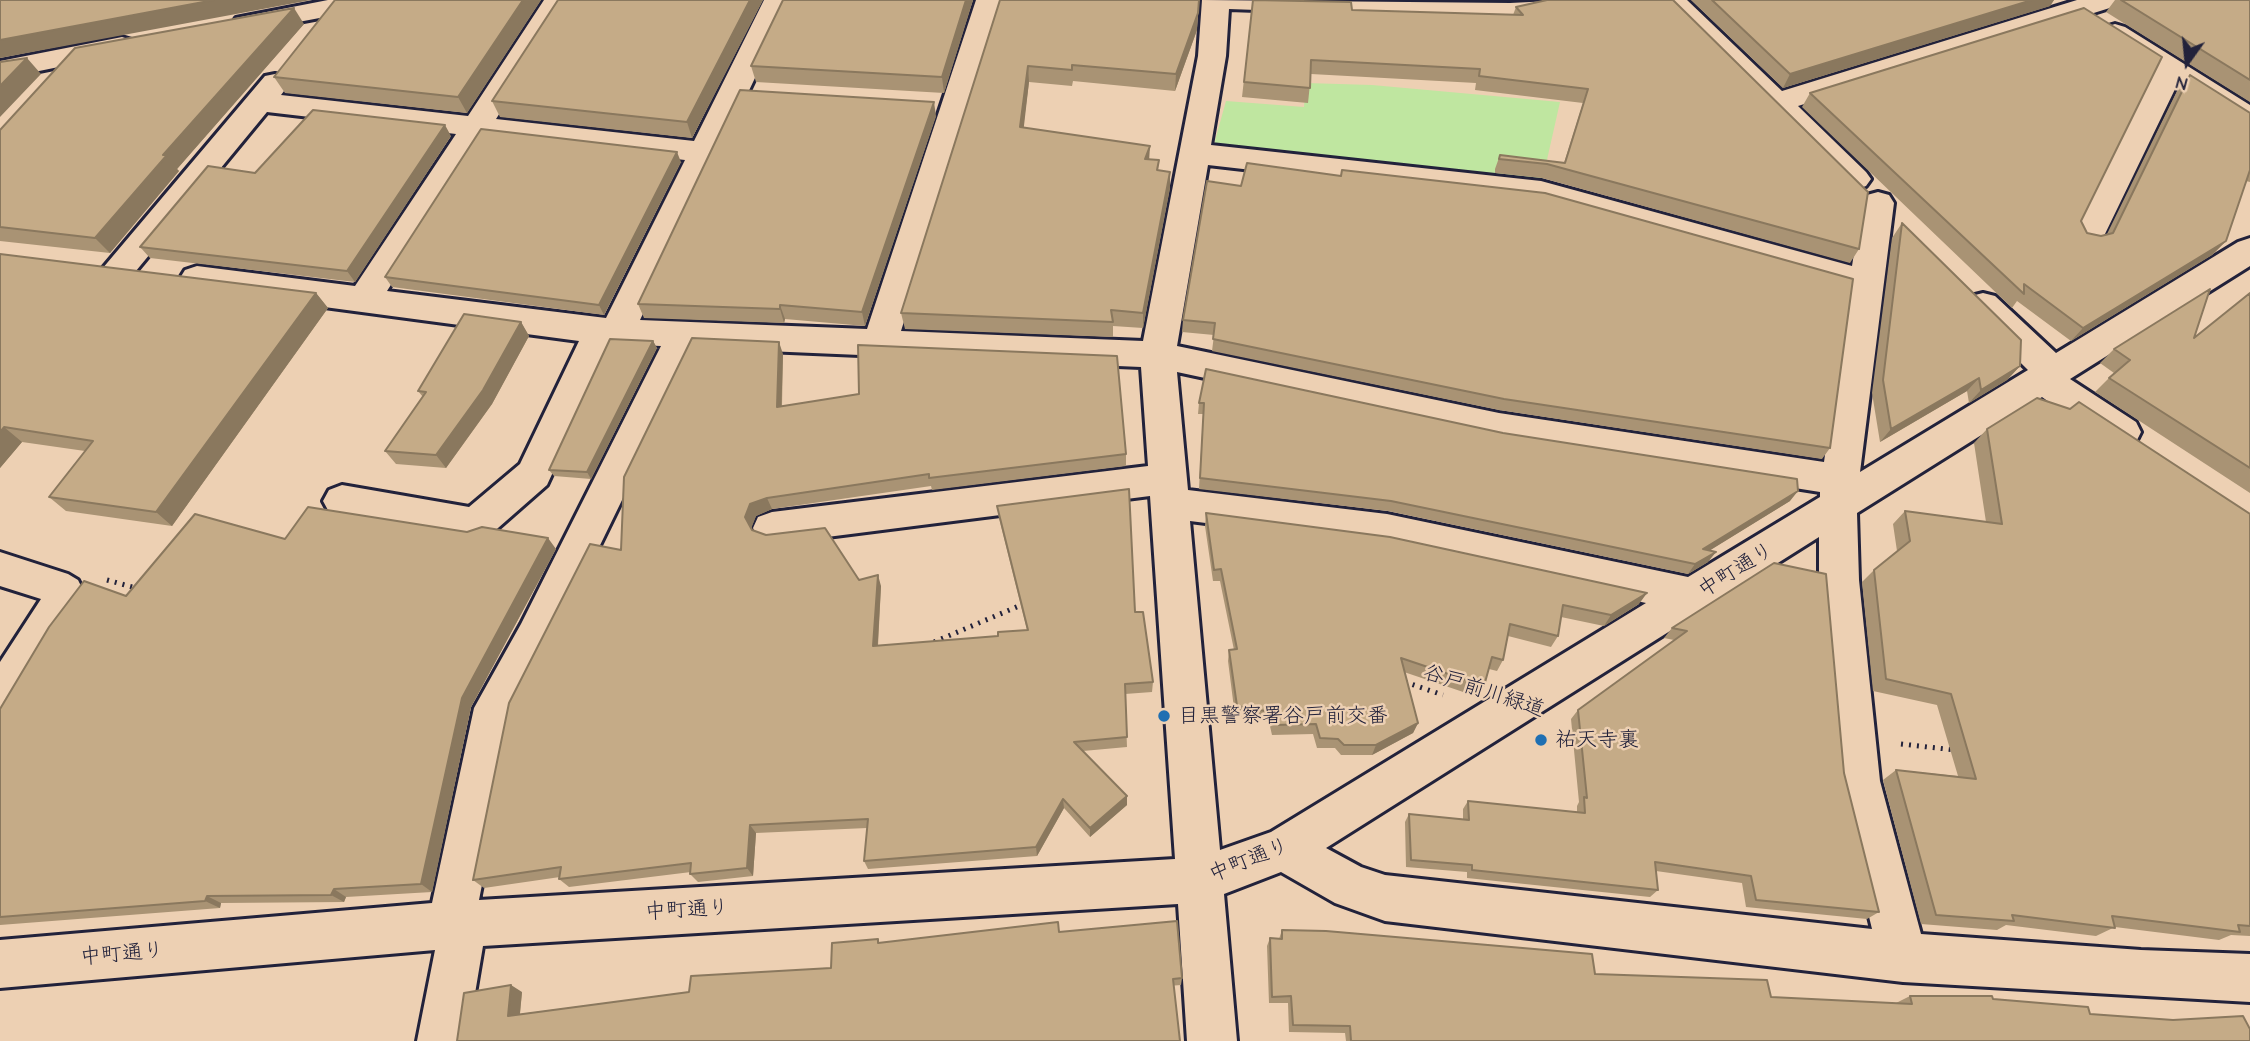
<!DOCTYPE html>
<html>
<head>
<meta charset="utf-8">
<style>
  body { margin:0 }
  #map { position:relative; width:2250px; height:1041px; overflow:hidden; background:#edd0b3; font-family:"Comic Neue",sans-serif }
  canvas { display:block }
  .north { position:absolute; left:2152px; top:28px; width:70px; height:70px; -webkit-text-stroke:5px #edd0b3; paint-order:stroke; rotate:195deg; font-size:19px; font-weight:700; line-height:28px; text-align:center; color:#22223b }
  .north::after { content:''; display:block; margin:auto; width:24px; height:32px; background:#22223b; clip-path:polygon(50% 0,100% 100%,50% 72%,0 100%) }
</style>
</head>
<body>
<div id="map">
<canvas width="2250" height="1041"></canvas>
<div class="north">N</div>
</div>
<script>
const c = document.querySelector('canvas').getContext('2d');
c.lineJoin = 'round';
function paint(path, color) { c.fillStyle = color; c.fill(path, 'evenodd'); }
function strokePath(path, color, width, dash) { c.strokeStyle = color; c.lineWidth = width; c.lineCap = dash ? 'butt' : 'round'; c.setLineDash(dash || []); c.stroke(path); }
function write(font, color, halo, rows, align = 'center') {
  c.font = font + ' "Comic Neue","Klee One",sans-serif'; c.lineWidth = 5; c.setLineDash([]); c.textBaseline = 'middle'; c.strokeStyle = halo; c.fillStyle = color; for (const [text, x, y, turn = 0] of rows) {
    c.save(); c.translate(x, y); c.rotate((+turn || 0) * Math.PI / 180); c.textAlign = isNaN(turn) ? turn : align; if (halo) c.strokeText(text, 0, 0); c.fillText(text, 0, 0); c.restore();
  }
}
const green = new Path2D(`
  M1306,83L1372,85L1560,102L1542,182L1214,144L1226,101L1304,107Z`);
const path = new Path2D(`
  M107,580L136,588
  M934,642L1026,603
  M1405,682L1443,695
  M1901,744L1955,750`);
const minor = new Path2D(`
  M328,0H386L382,6L372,8L246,32L236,30L232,24L236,18L246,16Z
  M544,0H572L496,119L694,141L764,0H792L640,320L867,329L976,0H1004L901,331L1143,341L1198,56L1202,0L1510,3L1571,0L1567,6L1510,19L1229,9L1226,56L1211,145L1541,181L1852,266L1862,203L1867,195L1878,192L1889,195L1894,203L1860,472L2028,370L1971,314L1966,305L1971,296L1983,293L1995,296L2056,353L2238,242L2250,238V266L2070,379L2136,422L2141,432L2136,442C2108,451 2066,413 2042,397L1857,513L1859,580L1880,781L1921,934L2141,950L2250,954V1002L1903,982L1385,921L1335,903L1281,872L1224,894L1237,1041H1187L1178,904L483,946L467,1041H417L435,950L0,988V940L432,903L474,708L521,624L661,346L612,344L547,485L490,535L476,540L342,517L329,512L323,501L329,490L342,485L469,507L520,464L579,341L197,290L185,286L180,278L185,270L197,266L355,286L456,134L267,112L131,277L119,281L107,277L102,269L265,76L275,74L285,76L290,83L281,95L468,116ZM485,137L685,160L606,318L387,291ZM1208,165L1541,203L1848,289L1824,462L1499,413L1177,346ZM696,348L1141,367L1148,466L772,512L758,517L753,528L758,539L772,544L1150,496L1175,859L479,900L516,712L549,650ZM1177,372L1499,441L1820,492V497L1688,577L1387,514L1188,490ZM1190,521L1387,546L1646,603L1271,832L1220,850ZM1819,537V580L1836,781L1872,929L1385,875L1361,867L1326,848Z
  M1657,0H1687L1782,91L2077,0H2120L2116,6L1798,106L1866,172L1871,179L1866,186L1855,190L1844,186Z
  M2115,24L2125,27L2250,105V128L2239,125L2177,85L2104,236L2100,244L2088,247L2076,244L2072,236L2154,71L2105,39L2101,33L2105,27Z
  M122,37L132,40L136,46L132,52L0,79V61Z
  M0,552L68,574L78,580L84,592L75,614L15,713L0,718V662L41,599L0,586Z`);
const wall = new Path2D(`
  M541,0L467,113L285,93L274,77Z
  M558,0H763L692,138L500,117L492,101Z
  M783,0H973L944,93L756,82L751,66Z
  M1000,0L1197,30L1175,91L1073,81L1072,86L1029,82L1023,128L1150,159L1159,160L1158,170L1170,188L1143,328L1113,326V337L905,329L901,313Z
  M1253,0L1352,10L1513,15L1516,7L1859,249L1850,263L1542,178L1495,173V169L1500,155L1564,163L1583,103L1475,90L1476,83L1311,74L1308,103L1242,97Z
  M1691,0H2054L2050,6L1783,88Z
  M2115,0H2250V102L2106,12Z
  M304,24L177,169L179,171L110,253L0,241V130Z
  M2190,75L2250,113V182L2246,181L2226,241L2212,255L2071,341L2017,301L2012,308L1802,107L1810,93L2081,221L2087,233L2101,236L2107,234L2178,89Z
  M936,116L865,326L785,319L784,323L644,318L638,304Z
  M451,136L355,282L150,258L140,247Z
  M681,162L604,315L392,287L385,277Z
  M1207,181L1830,448L1822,459L1499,410L1212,351L1214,335L1182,332L1183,320Z
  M1902,223L2020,366L2007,380L1969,403L1967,391L1880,442L1872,393L1892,238Z
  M0,254L316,293L328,308L172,526L66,511L49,497L85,451L22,442L0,468Z
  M2250,293V493L2095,392L2114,373L2100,363L2114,349L2194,338Z
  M521,322L529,336L492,404L446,468L396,464L385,451L423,397L418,391Z
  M653,341L657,348L591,479L554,476L549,470Z
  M783,354L782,406L1126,454V466L932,490L931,486L772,509L756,516L751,528L752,530L859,580L881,586L878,646L998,636L1027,630L999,518L997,506L1135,612L1153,682L1152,692L1125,694L1127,747L1083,751L1127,796V805L1090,837L1064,808L1037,856L868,869L864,861L867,828L756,833L753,876L698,882L690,874L691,872L569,887L559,879L560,877L484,888L473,880L621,550Z
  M1206,369L1790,501L1710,550L1708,562L1688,574L1388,511L1199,489L1203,414H1198L1199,403Z
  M1987,429L2250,514V936L2231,935L2219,940L2115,927L2096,936L2006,925L1997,930L1921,924L1883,780L1896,770L1958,776L1937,705L1873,691L1862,582L1874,570L1897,551L1893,524L1905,511L1986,522L1974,443Z
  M1206,513L1639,604L1604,626L1561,617L1558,636L1551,647L1508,636L1503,660L1497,671L1489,669L1484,686L1478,697L1404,672L1418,723L1413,733L1372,755H1341L1335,748H1317L1313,734L1272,735L1269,722L1235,716L1228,661L1229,650H1234L1220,581H1213L1205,526Z
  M285,539L556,549L471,707L432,892L346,897L344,902L221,903L220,908L0,925V709L126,596Z
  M1774,563L1844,773L1879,912L1867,919L1746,907L1742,883L1656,871L1658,890L1650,897L1467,878V872L1406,867L1405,822L1409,814L1463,819V809L1468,801L1577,812V806L1579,802L1571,719L1578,710L1674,640L1664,638L1672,628Z
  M1282,930L1595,974L1771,997L1896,1003L1910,996L1993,999L2250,1041H1346L1345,1033L1289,1032L1288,1003H1269L1267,946L1270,938L1279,939Z
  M1059,932L1182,978L1181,985L457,1041L522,992L520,1014L689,992L831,968L880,943Z`);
const shadedWall = new Path2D(`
  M214,0H311L0,58V40Z
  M523,0H541L467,113L458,97Z
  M750,0H763L692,138L687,122Z
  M966,0H973L944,93L942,77Z
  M1199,0L1197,30L1175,91L1176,74Z
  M2032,0H2054L2050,6L1783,88L1790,74Z
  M294,8L304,24L177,169L179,171L110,253L95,238L163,155Z
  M27,58L41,74L0,117V86Z
  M1028,66L1029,82L1022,143L1020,127Z
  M934,102L936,116L865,326L862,312Z
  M445,125L451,136L355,282L347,271Z
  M1150,146L1149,162L1145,159Z
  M677,152L681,162L604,315L599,305Z
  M1170,172V188L1143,328V313Z
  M2226,241L2212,255L2071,341L2083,328Z
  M316,293L328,308L172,526L156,512Z
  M780,305L785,319L784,323L780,309Z
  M521,322L529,336L492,404L446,468L436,455Z
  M653,341L657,348L591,479L587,472Z
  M779,342L783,354L781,420L777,407Z
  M2020,366L2007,380L1969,403L1981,390Z
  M1979,378L1967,391L1880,442L1891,429Z
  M4,427L22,442L0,468V432Z
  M1798,491L1790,501L1696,559L1703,549Z
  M767,498L772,509L756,516L751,529L745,517L750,504Z
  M548,538L556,549L471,707L432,892L421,884L462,698Z
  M1716,552L1708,562L1688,574L1695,564Z
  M878,575L881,586L877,657L873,646Z
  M1647,593L1639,604L1604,626L1611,615Z
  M1418,723L1413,733L1372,755L1376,745Z
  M1127,796V805L1090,837V828Z
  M1063,799L1064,808L1037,856L1036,847Z
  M750,825L756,833L753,876L747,868Z
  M334,889L346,897L344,902L331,895Z
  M207,896L221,903L220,908L205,901Z
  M511,985L522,992L519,1022L508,1016Z`);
const building = new Path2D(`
  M0,0H214L0,40Z
  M335,0H523L458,97L274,77Z
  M558,0H750L687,122L492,101Z
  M783,0H966L942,77L751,66Z
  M1000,0H1199L1198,13L1176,74L1072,65V70L1028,66L1020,127L1150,146L1145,159L1159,160L1157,170L1170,172L1143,313L1111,310L1113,322L901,313Z
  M1253,0L1351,2L1352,10L1523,15L1516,7L1547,0H1673L1868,192L1859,249L1547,164L1499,159L1500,155L1565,163L1588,89L1479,76L1480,69L1311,60L1310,88L1244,82Z
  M1712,0H2032L1790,74Z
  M2121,0H2250V80Z
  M294,8L163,155H167L95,238L0,227V130L75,48Z
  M2084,8L2162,57L2081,221L2087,233L2101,236L2113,233L2190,75L2250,113V170L2226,241L2083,328L2024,284V294L1810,93Z
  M27,58L0,86V62Z
  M740,90L934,102L862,312L780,305V309L638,304Z
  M313,110L445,125L347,271L140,247L208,166L255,173Z
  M481,129L677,152L599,305L385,277Z
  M1247,163L1341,176L1342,170L1545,193L1853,279L1830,448L1504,399L1213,339L1215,323L1183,320L1207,181L1241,186Z
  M1902,223L2021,340L2020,366L1981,390L1979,378L1891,429L1883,380Z
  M0,254L316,293L156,512L49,497L93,441L4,427L0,432Z
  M2210,289L2194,338L2250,293V468L2109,378L2130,360L2114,349Z
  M464,314L521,322L483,390L436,455L385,451L426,392L418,391Z
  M692,338L779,342L777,407L859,394L858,345L1117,356L1126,454L929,478V474L767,498L750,504L745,517L752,530L766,535L825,528L859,580L878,575L873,646L998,636V632L1028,630L997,506L1129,489L1135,612H1143L1153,682L1125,684L1127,737L1074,742L1127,796L1090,828L1063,799L1036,847L864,861L868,819L750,825L747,868L690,874L691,863L559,879L561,867L473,880L509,703L590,544L621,550L624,477Z
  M610,339L653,341L587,472L549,470Z
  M1206,369L1503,433L1797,479L1798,491L1703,549L1716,552L1695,564L1391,501L1200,478L1204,403H1199Z
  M2037,398L2070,409L2079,402L2250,514V926L2238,925L2240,932L2112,916L2115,928L2012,915L2014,921L1936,915L1896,770L1976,779L1951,694L1886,679L1874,570L1910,541L1905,511L2002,524L1987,429Z
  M308,507L467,532L482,527L548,538L462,698L421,884L334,889L331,895L207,896L205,901L0,917V709L49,627L84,581L126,596L195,514L285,539Z
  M1206,513L1390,537L1647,593L1611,615L1563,605L1558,636L1510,624L1503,660L1492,657L1484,686L1401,658L1418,723L1376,745H1344L1338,739L1320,738L1316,724L1274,725L1271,712L1237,706L1229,650L1237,649L1221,569L1214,570Z
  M1774,563L1826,574L1844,773L1879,912L1756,900L1751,876L1655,862L1658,890L1472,870V865L1411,860L1409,814L1469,820L1468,801L1585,813L1584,797L1587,798L1578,710L1687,631L1672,628Z
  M1177,921L1182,978L1173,979L1180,1041H457L464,993L511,985L508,1016L689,992L691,976L831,968L832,943L878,939V943L1058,922L1059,932Z
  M1282,930L1326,931L1592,954L1595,974L1767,980L1771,997L1912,1004L1910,996H1992L1993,999L2088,1007L2090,1014L2173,1020L2243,1016L2250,1029V1041H1351L1350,1026L1293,1025L1291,996L1272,997L1270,938L1282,939Z`);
const markers = [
  [1164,716,7,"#1f6fb2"],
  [1541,740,7,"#1f6fb2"]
];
const streetNames = [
  ["中町通り",1736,570,-32],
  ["谷戸前川緑道",1484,691,18],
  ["中町通り",1249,860,-22],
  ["中町通り",687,910,-3],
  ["中町通り",122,954,-5]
];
const poiNames = [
  ["目黒警察署谷戸前交番",1178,716],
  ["祐天寺裏",1555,740]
];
paint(green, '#bfe6a0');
strokePath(minor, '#22223b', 6);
strokePath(path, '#22223b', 5, [2, 6]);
paint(minor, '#edd0b3');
paint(wall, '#a99374');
paint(shadedWall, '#8a785e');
paint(building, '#c5ab87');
strokePath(building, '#8a785e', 2);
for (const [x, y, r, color] of markers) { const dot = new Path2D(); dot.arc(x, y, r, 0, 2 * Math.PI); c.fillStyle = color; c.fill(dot); strokePath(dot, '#edd0b3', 2.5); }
write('21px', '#22223b', '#edd0b3', streetNames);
write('21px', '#22223b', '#edd0b3', poiNames, 'left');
</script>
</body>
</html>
